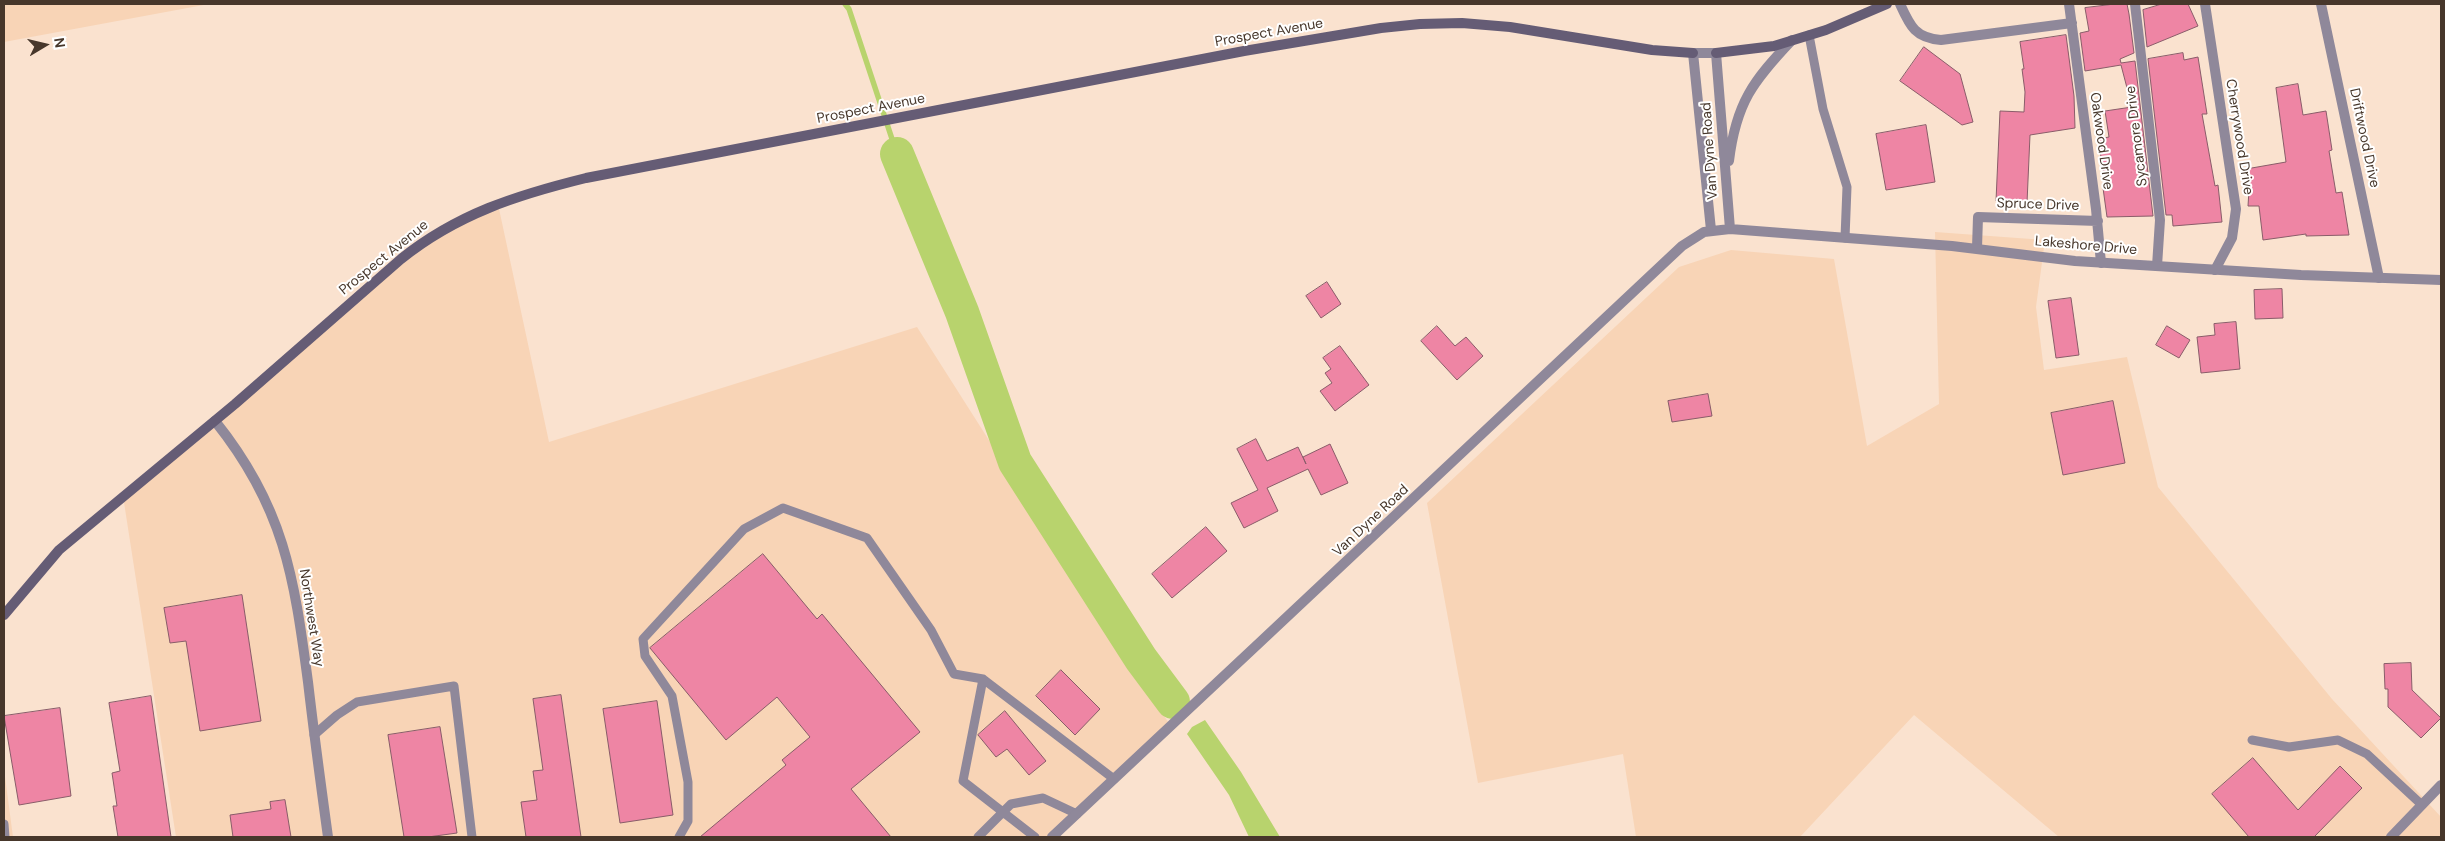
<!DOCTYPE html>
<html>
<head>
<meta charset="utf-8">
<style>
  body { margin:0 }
  #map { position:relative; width:2445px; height:841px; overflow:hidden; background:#fae2cf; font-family:"DM Sans",sans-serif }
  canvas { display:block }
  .frame { position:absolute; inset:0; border:5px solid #47372b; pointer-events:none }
  .north { position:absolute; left:20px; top:20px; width:50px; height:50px; -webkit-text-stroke:4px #fff; paint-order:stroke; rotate:81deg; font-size:14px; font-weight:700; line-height:20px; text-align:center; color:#47372b }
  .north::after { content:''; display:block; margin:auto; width:18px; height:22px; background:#47372b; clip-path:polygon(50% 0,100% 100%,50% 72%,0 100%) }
</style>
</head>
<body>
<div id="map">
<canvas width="2445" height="841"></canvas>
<div class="frame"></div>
<div class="north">N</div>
</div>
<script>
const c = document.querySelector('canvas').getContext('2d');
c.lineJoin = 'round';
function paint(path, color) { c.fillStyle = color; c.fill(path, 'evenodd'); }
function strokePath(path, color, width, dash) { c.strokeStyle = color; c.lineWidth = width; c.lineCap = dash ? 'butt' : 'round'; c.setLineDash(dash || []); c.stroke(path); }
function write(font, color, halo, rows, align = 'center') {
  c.font = font + ' "DM Sans",sans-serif'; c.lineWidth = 4; c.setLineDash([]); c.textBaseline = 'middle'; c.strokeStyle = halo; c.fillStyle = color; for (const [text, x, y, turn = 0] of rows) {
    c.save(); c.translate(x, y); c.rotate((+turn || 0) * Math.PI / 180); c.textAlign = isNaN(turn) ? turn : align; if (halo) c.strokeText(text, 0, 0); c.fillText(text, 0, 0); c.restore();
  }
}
const built = new Path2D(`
  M4,4H209L4,42Z
  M498,204L549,442L917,327L1170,725L1052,837H176L123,496L401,259Z
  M1935,232L2045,240L2036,307L2044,370L2127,357L2158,487L2332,699L2441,817V837H2059L1914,715L1800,837H1636L1623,754L1478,783L1427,503L1679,267L1731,250L1834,259L1867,446L1939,404Z
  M4,769L13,837H4Z`);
const water = new Path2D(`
  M1205,720L1241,772L1280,837H1249L1229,795L1187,734L1192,727Z`);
const stream = new Path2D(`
  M845,4L849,9L897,154`);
const river = new Path2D(`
  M897,154L962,312L1015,462L1141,659L1173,702`);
const building = new Path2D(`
  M2115,4H2127L2129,14L2134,53L2120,59L2121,63L2135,61L2153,216L2107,217L2103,188L2106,187L2098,139L2109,137L2105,111L2132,107L2121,65L2085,71L2080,33L2089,31L2085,8Z
  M2162,4H2188L2198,26L2147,47L2143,10Z
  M2066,35L2074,96L2075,128L2030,135L2027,203L1996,201L2000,111L2024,112L2025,92L2022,69H2024L2020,42Z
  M1924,47L1960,74L1973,122L1962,125L1900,81Z
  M2183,53L2184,60L2198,57L2207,114H2202L2215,186L2218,185L2222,222L2173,226L2172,215H2166L2148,59Z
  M2298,84L2303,115L2326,111L2332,150L2329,151L2336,193L2342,192L2349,235L2306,236V234L2263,240L2259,206H2248L2249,190L2246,169L2286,162L2276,88Z
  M1926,125L1935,182L1886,190L1876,134Z
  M1327,282L1341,304L1321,318L1306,296Z
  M2282,289L2283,318L2255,319L2254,290Z
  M2071,298L2079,355L2056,358L2048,301Z
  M2236,322L2240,369L2201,373L2197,337L2215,335L2214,324Z
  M1437,326L1455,346L1466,337L1483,356L1457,380L1421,341Z
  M2167,326L2190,340L2179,358L2156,345Z
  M1340,346L1369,385L1335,411L1320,391L1332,383L1325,373L1331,369L1323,358Z
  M1708,394L1712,416L1672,422L1668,401Z
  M2113,401L2125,463L2063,475L2051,413Z
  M1256,439L1267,461L1298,447L1306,464L1303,457L1330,444L1348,483L1321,495L1308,469L1267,488L1278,511L1244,528L1231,503L1258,490L1237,449Z
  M1206,527L1227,551L1172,598L1152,574Z
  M763,554L817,619L822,614L920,732L851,789L891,837H700L786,765L782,760L810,737L777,697L726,740L650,648Z
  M242,595L261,721L200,731L186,641L170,643L164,608Z
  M2411,663L2412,690L2441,718L2421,738L2388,707V689H2385L2384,664Z
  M1061,670L1100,709L1075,735L1036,696Z
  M561,695L581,837H526L521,802L537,800L533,771L543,770L533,699Z
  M151,696L171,837H118L113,806H117L112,773L120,771L109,703Z
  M657,701L673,815L620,823L603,709Z
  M60,708L71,796L19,805L4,716Z
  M1005,711L1046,761L1029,775L1007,749L996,757L978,735Z
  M440,727L457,833L428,837H404L388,735Z
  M2253,758L2298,810L2340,766L2362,788L2314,837H2249L2212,794Z
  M285,800L291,837H233L230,815L271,809L270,802Z`);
const service = new Path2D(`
  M1809,35L1823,109L1847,187L1845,238
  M314,735L337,715L357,702L454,686L472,837
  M2252,740L2289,747L2338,740L2367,754L2422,805
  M4,824L5,837
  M679,837L688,821V782L672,696L645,656L643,639L744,529L783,508L867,538L931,630L954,674L983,679
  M978,837L1011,804L1043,798L1077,814
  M1035,837L963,781L983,679L1114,779`);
const minor = new Path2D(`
  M1900,4C1910,26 1915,38 1941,40L2072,23
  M2069,4L2096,209L2101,263
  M2135,4L2160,220L2157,266
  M2205,4L2236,209L2232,238L2215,270
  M2321,4L2379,278
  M1977,248L1978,217L2098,221
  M215,421C284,507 294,576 308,682C314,734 321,786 328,837
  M2391,837L2441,785`);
const tertiary = new Path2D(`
  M1729,161C1736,103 1753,81 1792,40
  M1711,230L1693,53H1716L1730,229
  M1052,837C1262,640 1473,444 1682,246L1704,232L1730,229L1952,246L2075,261L2301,275L2441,280`);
const secondary = new Path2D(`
  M1716,53L1774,46L1826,30L1887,4
  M4,615L59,550L235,404L401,259C457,214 517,195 586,178L1244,51L1381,28L1420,24L1462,23L1510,27L1652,50L1693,53`);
const streetNames = [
  ["Prospect Avenue",1269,33,-10],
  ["Prospect Avenue",871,109,-11],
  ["Sycamore Drive",2137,136,-97],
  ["Cherrywood Drive",2239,137,81],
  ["Driftwood Drive",2364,138,78],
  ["Oakwood Drive",2101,141,82],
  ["Van Dyne Road",1710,151,-94],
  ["Spruce Drive",2038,205,2],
  ["Lakeshore Drive",2086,246,5],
  ["Prospect Avenue",384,258,-39],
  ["Van Dyne Road",1371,521,-43],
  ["Northwest Way",311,618,81]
];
paint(built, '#f8d4b6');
paint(water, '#b8d36d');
strokePath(stream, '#b8d36d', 5.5);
strokePath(river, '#b8d36d', 34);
paint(building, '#ee85a4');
strokePath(building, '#895c69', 1);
strokePath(service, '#8f889a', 9);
strokePath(minor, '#8f889a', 10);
strokePath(tertiary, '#8f889a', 10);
strokePath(secondary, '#655c75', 10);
write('14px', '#47372b', '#fff', streetNames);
</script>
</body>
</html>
